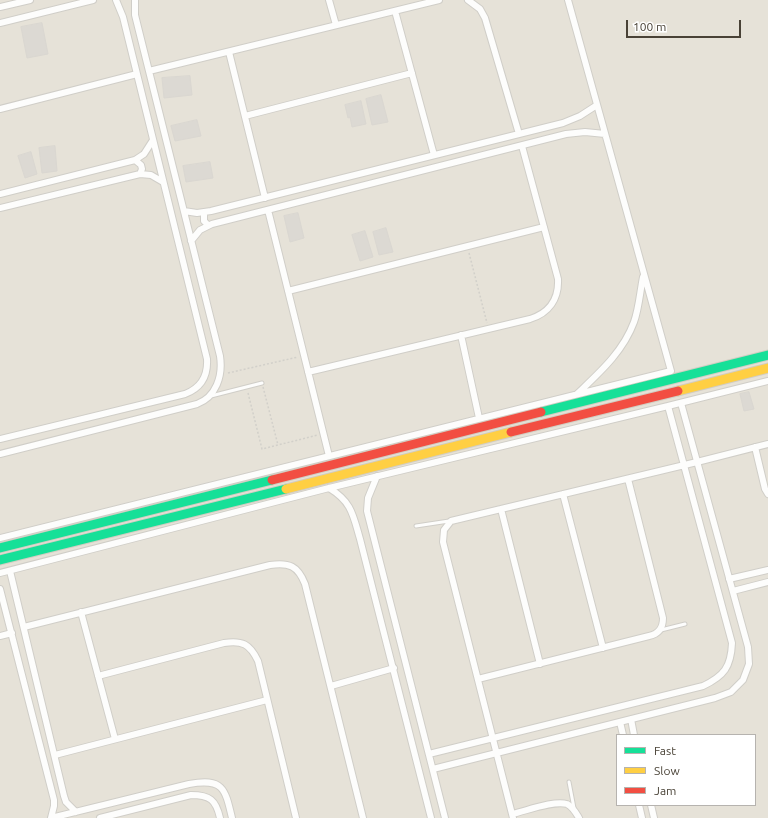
<!DOCTYPE html>
<html>
<head>
<meta charset="utf-8">
<style>
  body { margin:0 }
  #map { position:relative; width:768px; height:818px; overflow:hidden; background:#f2f0eb; font-family:Ubuntu,sans-serif }
  canvas { display:block }
  .legend { position:absolute; left:616px; top:734px; width:140px; height:72px; box-sizing:border-box; background:#fff; border:1px solid #b6b3af; margin:0; padding:5px 7px; list-style:none; font-size:12px; color:#494236 }
  .legend li { display:flex; align-items:center; gap:8px; height:20px }
  .legend b { width:20px; border:1px solid #b6b3af }
  .scale { position:absolute; left:626px; top:20px; width:115px; height:18px; box-sizing:border-box; border:2px solid #494236; border-top:0; padding-left:5px; font-size:12px; line-height:14px; white-space:nowrap; color:#494236; -webkit-text-stroke:3px #fff; paint-order:stroke }
</style>
</head>
<body>
<div id="map">
<canvas width="768" height="818"></canvas>
<ul class="legend">
<li><b style="height:5px;background:#16e098"></b>Fast</li>
<li><b style="height:5px;background:#ffcf43"></b>Slow</li>
<li><b style="height:5px;background:#f24e42"></b>Jam</li>
</ul>
<div class="scale">100 m</div>
</div>
<script>
const c = document.querySelector('canvas').getContext('2d');
c.lineJoin = 'round';
function paint(path, color) { c.fillStyle = color; c.fill(path, 'evenodd'); }
function strokePath(path, color, width, dash) { c.strokeStyle = color; c.lineWidth = width; c.lineCap = dash ? 'butt' : 'round'; c.setLineDash(dash || []); c.stroke(path); }
const residential = new Path2D(`
  M0,0H768V818H0ZM617,735H755V805H617Z`);
const building = new Path2D(`
  M42,23L48,54L27,58L21,27Z
  M190,76L192,95L164,98L162,78Z
  M381,95L388,122L372,125L366,99Z
  M361,101L366,124L352,127L350,117L348,118L345,105Z
  M197,120L201,136L175,141L171,126Z
  M55,146L57,171L42,173L39,148Z
  M31,152L37,174L25,178L18,156Z
  M210,162L213,178L186,182L183,166Z
  M298,213L304,238L290,242L284,216Z
  M386,228L393,252L379,255L373,232Z
  M365,231L373,257L360,261L352,235Z
  M749,392L754,409L744,411L740,394Z`);
const path = new Path2D(`
  M469,253L487,323
  M228,373L298,357
  M263,387L278,445
  M248,393L262,449L318,435`);
const lane = new Path2D(`
  M211,396L262,383
  M416,526L449,521
  M661,630L685,624
  M569,782L574,808`);
const street = new Path2D(`
  M329,0L336,25
  M468,0L480,9L485,18L519,134
  M0,7L30,0
  M395,11L434,155
  M0,23L93,0
  M229,52L265,198
  M149,71L439,0
  M0,109L137,74
  M245,116L412,73
  M135,160L141,165L142,169L140,174
  M0,194L135,160L144,154L153,140
  M0,208L140,174L151,175L163,182
  M268,210L329,456
  M184,211L197,213L211,211L563,123L580,116L597,105
  M204,213V221L208,225
  M191,241L200,230L212,224L566,134L585,132L605,134
  M288,291L544,227
  M461,335L479,418
  M308,372L530,319C549,313 559,299 558,279L522,146
  M577,394C599,373 623,352 634,322C639,308 640,292 643,277
  M0,439L185,394C201,388 208,376 207,359L123,17L116,0
  M755,447L765,489L768,494
  M0,454L197,404C216,397 223,376 220,356L135,15V0
  M377,476L368,498L367,511L445,818
  M329,488C352,502 353,515 360,539L431,818
  M563,494L603,648
  M501,509L540,664
  M0,538L671,371L568,0
  M10,571L64,796L66,802L76,812
  M0,573L329,488L668,406L768,381
  M729,579L768,570
  M0,589L54,800V806L51,818
  M733,591L768,582
  M81,612L115,739
  M24,627L270,565C289,562 298,566 305,584L363,818
  M0,636L12,633
  M98,676L224,643C242,640 250,644 258,661L296,818
  M478,679L649,636C659,634 663,628 663,618L628,479
  M331,686L394,668
  M631,719L634,735
  M620,722L623,735
  M429,754L703,686C724,676 731,667 732,643L668,406
  M55,755L267,700
  M433,769L715,698L731,692L743,680L749,664L748,647L681,403
  M639,805L642,818
  M651,805L654,818
  M512,814C526,811 554,800 567,804C573,807 576,813 579,818
  M51,818L189,784C223,778 225,788 232,818
  M100,818L191,795C210,795 216,800 220,818
  M513,818L443,542L444,530L451,521L697,462L768,444`);
const fast = new Path2D(`
  M541,412L768,355
  M0,548L272,480
  M0,560L286,489`);
const slow = new Path2D(`
  M678,391L768,368
  M286,489L511,432`);
const jam = new Path2D(`
  M511,432L678,391
  M272,480L541,412`);
paint(residential, '#e6e2d8');
paint(building, '#dcd9d3');
strokePath(building, '#dad7d1', 1);
strokePath(lane, '#d0cec8', 5);
strokePath(street, '#d0cec8', 8);
strokePath(fast, '#d2cdc2', 11);
strokePath(slow, '#d2cdc2', 11);
strokePath(jam, '#d2cdc2', 11);
strokePath(path, '#d2d0ca', 1.5, [2, 2]);
strokePath(lane, '#fdfdfc', 3);
strokePath(street, '#fdfdfc', 6);
strokePath(fast, '#16e098', 9);
strokePath(slow, '#ffcf43', 9);
strokePath(jam, '#f24e42', 9);
</script>
</body>
</html>
